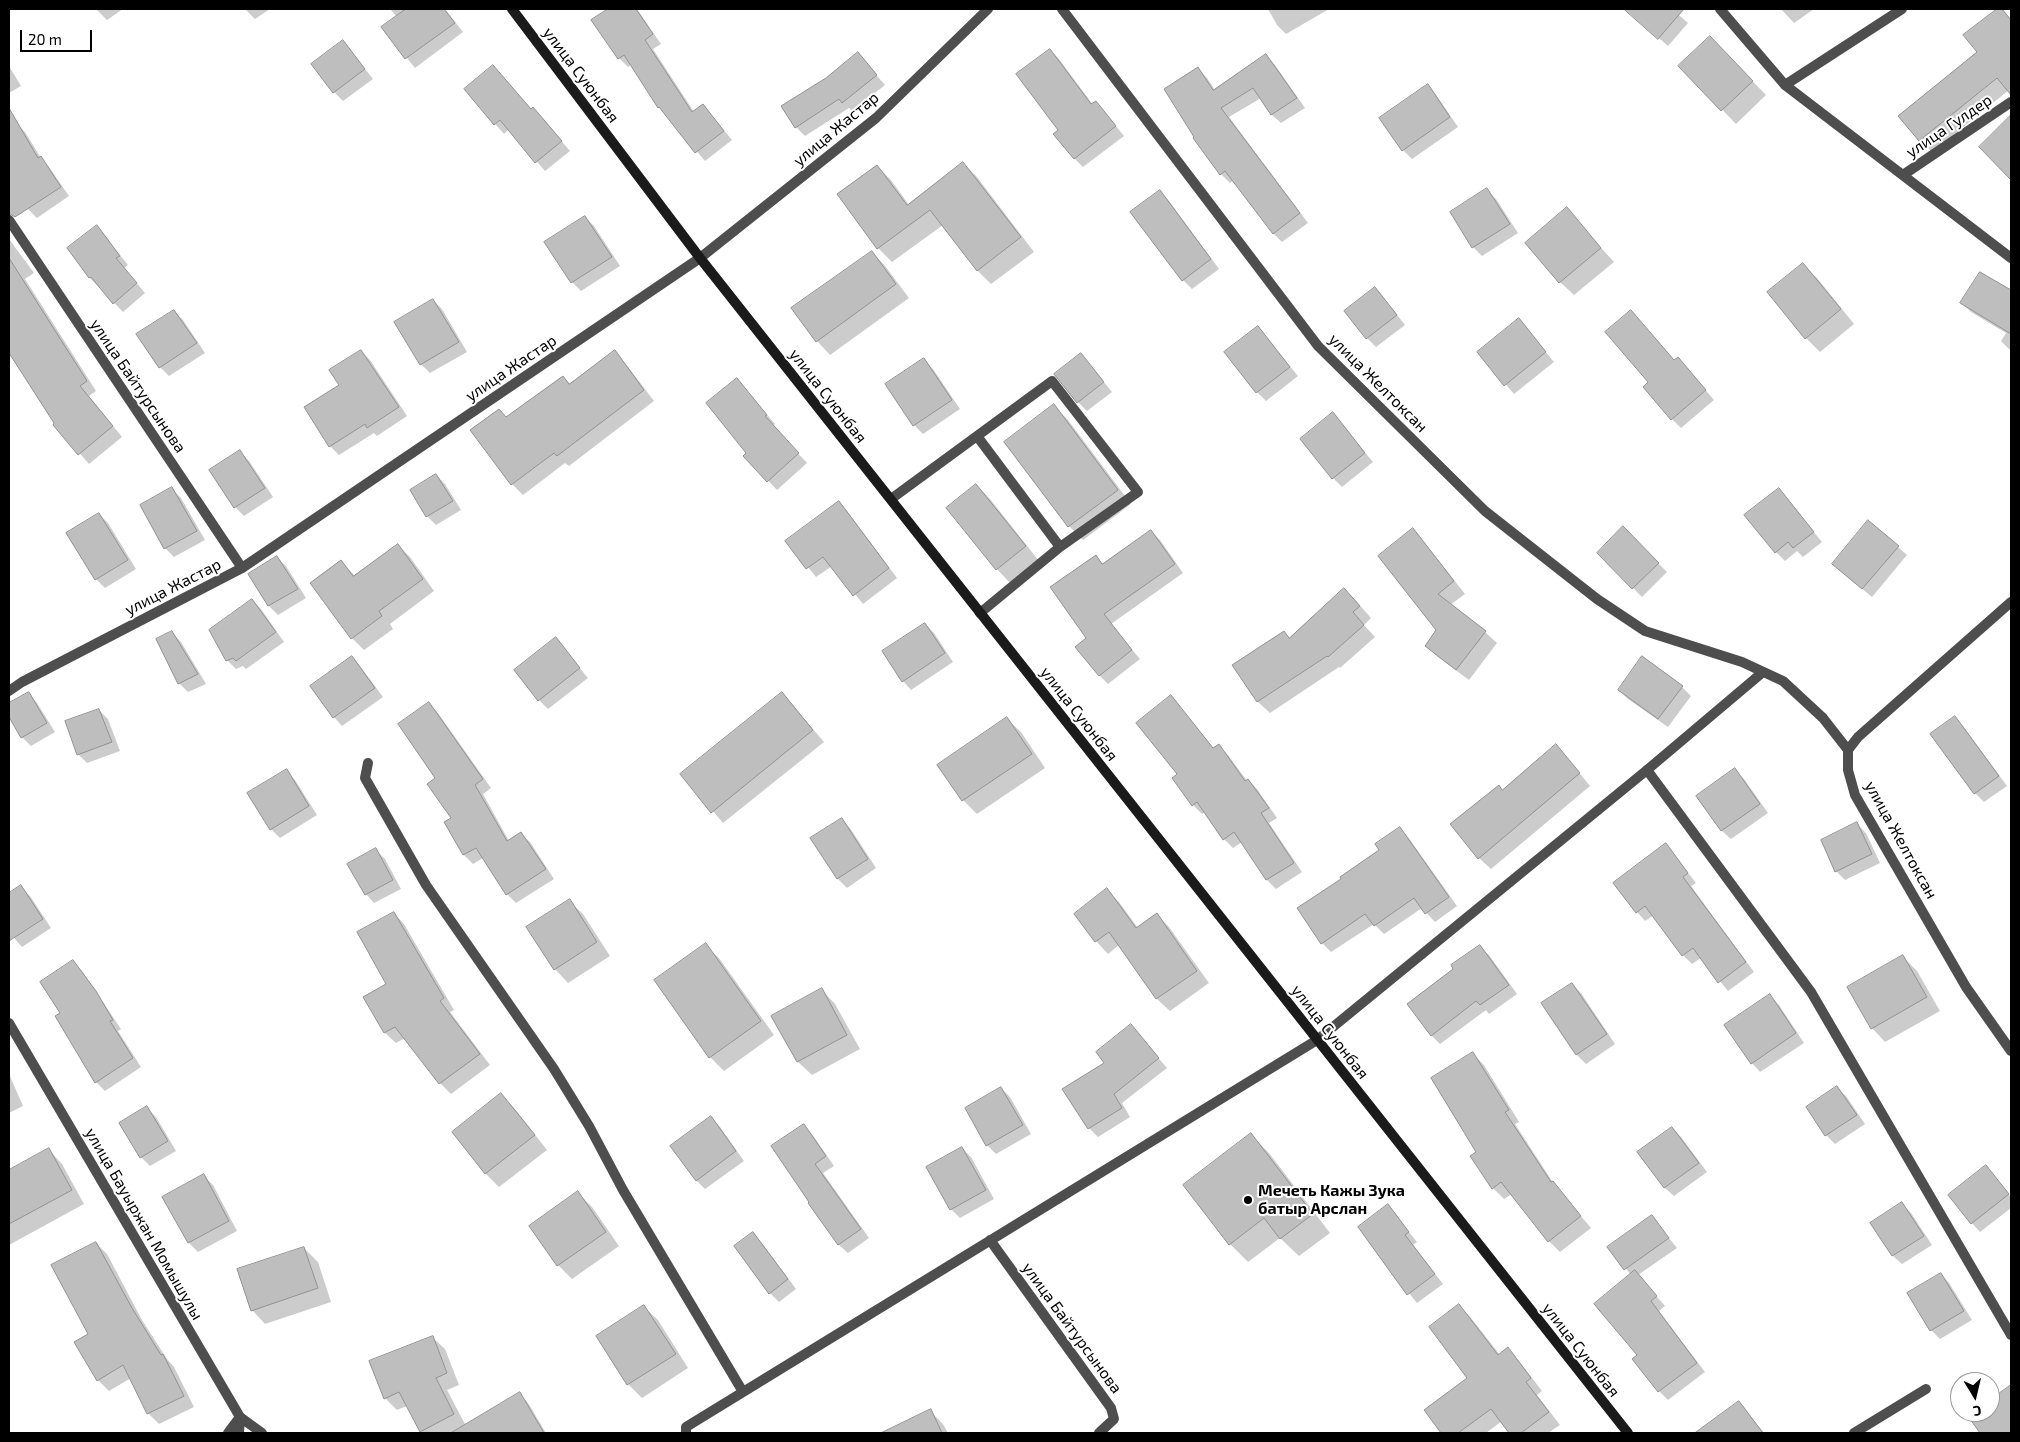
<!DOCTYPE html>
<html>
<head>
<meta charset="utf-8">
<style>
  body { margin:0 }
  #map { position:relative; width:2020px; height:1442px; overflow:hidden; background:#fff; font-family:"Exo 2",sans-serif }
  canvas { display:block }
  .frame { position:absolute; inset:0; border:10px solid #000; pointer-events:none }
  .north { position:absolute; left:1950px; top:1372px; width:50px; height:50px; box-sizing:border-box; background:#fff; border:1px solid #999; border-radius:50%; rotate:171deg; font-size:14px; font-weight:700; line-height:20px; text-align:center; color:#000 }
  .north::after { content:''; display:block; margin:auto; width:18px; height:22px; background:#000; clip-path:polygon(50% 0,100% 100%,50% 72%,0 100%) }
  .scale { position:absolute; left:20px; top:30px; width:72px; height:22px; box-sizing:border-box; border:2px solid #000; border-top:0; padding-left:6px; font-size:15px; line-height:18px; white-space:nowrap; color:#000; -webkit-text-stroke:4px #fff; paint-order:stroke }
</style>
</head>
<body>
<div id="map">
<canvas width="2020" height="1442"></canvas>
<div class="frame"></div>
<div class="north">С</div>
<div class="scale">20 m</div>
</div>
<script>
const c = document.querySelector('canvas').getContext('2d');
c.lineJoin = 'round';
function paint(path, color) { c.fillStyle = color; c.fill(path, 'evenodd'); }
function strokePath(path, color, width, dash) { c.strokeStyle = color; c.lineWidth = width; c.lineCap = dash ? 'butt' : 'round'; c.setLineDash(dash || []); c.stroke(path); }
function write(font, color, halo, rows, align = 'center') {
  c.font = font + ' "Exo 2",sans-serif'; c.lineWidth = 4; c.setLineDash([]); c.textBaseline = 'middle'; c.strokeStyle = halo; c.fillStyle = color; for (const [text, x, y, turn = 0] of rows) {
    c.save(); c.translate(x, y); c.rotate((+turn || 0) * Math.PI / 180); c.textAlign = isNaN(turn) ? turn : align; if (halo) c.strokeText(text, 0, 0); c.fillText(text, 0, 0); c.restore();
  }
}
const shadow = new Path2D(`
  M96,9H123L107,20Z
  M245,9H270L255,19Z
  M390,9H445L463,32L415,68L383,28L397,17Z
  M610,9H637L661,44L653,49L694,112L703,105L732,140L705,161L659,107L632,64L628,67L619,58L593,21Z
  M1268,9H1329L1286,34L1277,25Z
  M1626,9H1672L1688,23L1668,46Z
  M1781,9H1814L1794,23Z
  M1999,9L2011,19V91L2009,90L1932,152L1920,140L1979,53L1965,35Z
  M343,41L373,79L343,101L334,92Z
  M1050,50L1059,59L1093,105L1096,102L1124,136L1083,167L1074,158L1060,130Z
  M1723,51L1766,95L1736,124L1680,66Z
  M858,54L885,85L852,111L849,108L805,136L796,127L826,79Z
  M1266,56L1275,65L1305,108L1281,123L1272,115L1261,98L1229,117L1308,223L1282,242L1273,233L1234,180L1230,183L1221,174L1195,139L1198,69L1207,78L1215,90Z
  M9,66L21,86L9,93Z
  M493,66L531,110L542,118L570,151L545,171L509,129L504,134L465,90Z
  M1428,86L1436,95L1458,127L1412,159L1403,150Z
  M2011,117V178L1981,147Z
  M16,123L25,132L41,158L49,167L69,196L37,218L28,209L9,181V127Z
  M963,163L977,177L1034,252L991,284L978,271L943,225L892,262L878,248L877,166L891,180L909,205Z
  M1487,190L1496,199L1518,233L1482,256L1473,247Z
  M1160,192L1169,201L1219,269L1192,289L1183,280L1132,213Z
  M1566,209L1614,262L1574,295L1560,282Z
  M585,217L594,226L620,266L581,291L572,282Z
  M97,227L128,265L124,268L145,293L123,312L90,278L69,248Z
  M9,239L34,273L25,279L96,391L89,396L122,437L89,464L55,425L56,424L9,351V349L17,343L9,331Z
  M872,252L885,266L909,298L830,355L817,341Z
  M1803,265L1817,278L1854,324L1820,352L1806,338L1769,292Z
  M1980,273L2011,292V351L2001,341L2006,333L1971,312L1962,303Z
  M1384,298L1405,325L1376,347L1367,338Z
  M433,300L442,309L467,352L430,373L421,364L396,322Z
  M174,311L183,320L205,353L169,376L160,367L138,334Z
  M1631,311L1675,361L1678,358L1714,400L1681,428L1672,419L1650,382Z
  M1519,320L1554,362L1514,394L1478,352Z
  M1258,328L1298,376L1266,401L1257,392Z
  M361,351L370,360L407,416L377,436L374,433L339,455L330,446Z
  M615,352L625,363L654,401L569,466L565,463L523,495L512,484L507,418L562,377L570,385Z
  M1081,354L1112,392L1087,411L1078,402Z
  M924,360L933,369L960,409L923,434L914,425Z
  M737,379L775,424L773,426L807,463L777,490L745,456L748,453Z
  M1054,406L1068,420L1131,504L1083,540L1069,526L1006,442Z
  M1333,414L1373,462L1342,487L1333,478Z
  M240,452L249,461L273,497L244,516L235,507L211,470Z
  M436,475L445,484L461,510L436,525L427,516L411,490Z
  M976,485L990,499L1039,561L1010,583L997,569L948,508Z
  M172,489L181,498L205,540L174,557L165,548Z
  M1787,499L1822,542L1803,557L1797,551L1785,561L1776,552Z
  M838,502L847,511L897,578L863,604L832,566L816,577L787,541Z
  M99,514L108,523L136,569L105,588L96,579Z
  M1623,528L1667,572L1642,597L1598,553Z
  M1412,530L1424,542L1465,594L1450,605L1485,632L1497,643L1469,680L1438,657L1426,646L1438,630Z
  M1151,531L1160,540L1183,573L1111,624L1140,659L1108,684L1099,675L1096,557L1104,565Z
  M398,545L410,557L434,591L390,624L393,629L364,650L352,638L341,561L355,576Z
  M1898,547L1907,555L1872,597L1843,573Z
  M277,558L286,566L306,598L278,615L269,606L250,574Z
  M252,600L261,609L284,642L246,669L243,666L236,669L227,660Z
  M1356,601L1371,618L1364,625L1375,637L1340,668L1339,667L1270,713L1258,702L1234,666L1284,632L1290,638Z
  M925,624L934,633L953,662L911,690L903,681Z
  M172,633L181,642L206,684L188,692L179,683Z
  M556,639L588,678L548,709L539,700Z
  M352,657L360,666L383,697L342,726L334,717Z
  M1682,687L1691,696L1668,727L1628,699L1619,690Z
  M782,693L824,742L723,823L682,774Z
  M29,694L37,703L55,732L31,746L22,737L9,714V705Z
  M1170,697L1214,749L1219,746L1228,755L1247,781L1248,780L1257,789L1277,818L1269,823L1302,872L1276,889L1267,880L1242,842L1233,848L1224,839L1205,812L1202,814L1193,805L1179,775Z
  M429,704L438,713L491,788L483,794L509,841L521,834L530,842L554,879L516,903L507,894L483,858L473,864L464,855L446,823L453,819L437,778Z
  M99,710L108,719L120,751L87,763L78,754Z
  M1954,718L1963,726L2007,786L1984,802L1975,793Z
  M1007,719L1021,732L1045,768L977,814L963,800Z
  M1567,758L1590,786L1491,869L1479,858L1503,791Z
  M1735,770L1744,779L1768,813L1731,839L1722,831Z
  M286,771L295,780L317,815L280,838L271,829Z
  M841,819L850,828L876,868L847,888L838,879L812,838Z
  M1857,824L1866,833L1880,863L1845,880L1836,871Z
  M1399,828L1408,837L1457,906L1435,922L1422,908L1384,934L1374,924L1331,952L1322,943L1342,879L1381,850Z
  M1666,845L1696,883L1691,886L1754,972L1728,991L1701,958L1692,964L1683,955L1654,915L1645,921L1637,912Z
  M376,850L385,859L401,889L374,903L366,894Z
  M21,887L30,896L51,928L22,947L9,932V895Z
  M1107,890L1119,902L1138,928L1157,915L1169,927L1209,983L1170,1011L1157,999L1119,945L1108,954L1096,941L1075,914Z
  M569,901L583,914L610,956L568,983L555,969Z
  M394,913L404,924L454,1010L450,1012L490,1065L451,1094L440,1083L405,1038L396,1043L385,1033Z
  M705,945L719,958L774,1035L724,1071L710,1057L655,981Z
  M1480,947L1489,955L1517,994L1489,1014L1486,1010L1440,1044L1431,1035L1455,969Z
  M1903,957L1917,971L1940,1011L1885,1042L1872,1028Z
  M73,962L82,971L121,1029L118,1031L141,1067L105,1091L96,1082L62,1013Z
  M1572,984L1581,993L1615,1044L1586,1064L1577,1055L1543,1004Z
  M822,990L835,1004L860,1049L812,1075L798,1062L773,1016Z
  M1770,996L1779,1005L1804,1043L1760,1072L1752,1063Z
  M1131,1026L1167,1068L1122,1103L1130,1117L1098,1137L1089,1128L1106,1063Z
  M1473,1054L1484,1065L1519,1122L1515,1124L1554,1184L1591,1228L1560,1252L1549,1241L1512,1194L1504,1199L1493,1188L1478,1152Z
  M9,1074L23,1106L9,1113Z
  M1001,1088L1010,1097L1031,1134L996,1154L987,1145Z
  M1837,1088L1846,1096L1865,1124L1835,1144L1826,1135Z
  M501,1095L515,1109L547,1150L499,1187L486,1174L454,1132Z
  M147,1108L156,1117L176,1151L150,1166L141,1157L121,1123Z
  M711,1118L720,1127L744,1161L705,1189L696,1180Z
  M803,1126L812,1134L834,1166L823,1173L869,1238L848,1253L839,1245L809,1204Z
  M1672,1128L1681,1137L1707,1172L1674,1196L1665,1188L1639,1152Z
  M1251,1135L1269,1153L1330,1233L1299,1256L1280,1238L1248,1262L1230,1244Z
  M962,1148L971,1157L994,1199L960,1218L951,1209Z
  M49,1150L62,1164L84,1204L9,1245V1171Z
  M1986,1167L2011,1197V1208L1980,1232L1972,1223Z
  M204,1176L213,1185L237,1231L198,1252L189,1243L164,1197Z
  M578,1193L592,1207L619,1246L572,1279L558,1265Z
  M1902,1204L1911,1213L1932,1245L1902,1264L1893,1256L1872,1223Z
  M1388,1206L1417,1242L1413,1245L1443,1284L1417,1303L1391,1271Z
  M1651,1216L1677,1248L1638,1275L1665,1306L1659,1311L1705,1372L1668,1400L1659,1391L1639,1356L1631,1275L1609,1247Z
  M753,1234L762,1243L796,1289L779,1302L770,1293Z
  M96,1243L107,1254L142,1320L167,1359L174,1367L194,1407L159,1424L148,1413L131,1378L109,1391L98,1380L90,1334Z
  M304,1248L318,1262L331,1302L265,1324L252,1310Z
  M1941,1274L1949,1283L1972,1320L1940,1339L1931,1330Z
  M1459,1306L1471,1318L1500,1355L1508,1349L1519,1361L1542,1391L1537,1395L1560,1425L1548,1433H1510L1502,1421L1486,1433H1443L1426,1410L1469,1378Z
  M644,1307L658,1320L688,1368L642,1398L628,1384Z
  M432,1337L445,1349L459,1385L447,1390L466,1426L452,1433H423L407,1406L397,1410L385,1398Z
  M2005,1392L2011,1398V1433H1982L1970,1416L1975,1412H1990V1402Z
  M520,1394L528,1403L546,1433H476L470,1423Z
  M1739,1402L1764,1433H1712L1707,1426Z
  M930,1411L943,1424L948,1433H885Z`);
const building = new Path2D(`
  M406,9H444L455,23L405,59L381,27Z
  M608,9H636L653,34L645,40L692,112L703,104L724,131L695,153L659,107L658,108L624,55L618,59L591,20Z
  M1624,9H1684L1658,39Z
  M1997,9H2002L2011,20V95L1997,78L1919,141L1898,116L1977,52L1963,35Z
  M1710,36L1753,81L1721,111L1678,66Z
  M343,40L365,69L333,93L311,64Z
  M1050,49L1091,104L1096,101L1116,126L1074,159L1053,134L1058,130L1016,74Z
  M858,52L877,75L842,103L839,99L795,128L781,106L826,78Z
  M1266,54L1297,98L1271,115L1253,88L1221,108L1300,213L1273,234L1225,171L1220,175L1193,138L1194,137L1164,89L1198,67L1213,90Z
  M493,65L531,109L533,107L562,141L535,163L500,120L494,125L464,89Z
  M1428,84L1450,117L1402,151L1379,118Z
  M9,108L38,158L41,156L61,187L15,217L9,213Z
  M2011,115V180L1979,147Z
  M963,162L1021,237L977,271L930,210L877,249L837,194L877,165L907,205Z
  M1487,188L1510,224L1472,248L1450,212Z
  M1160,190L1211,259L1182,281L1130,212Z
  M1567,207L1601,248L1559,283L1525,243Z
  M585,216L612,257L571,283L544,242Z
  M97,225L120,256L116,258L137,283L113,304L91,277L89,278L67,248Z
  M872,251L896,284L816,342L791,308Z
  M9,258L87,381L80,386L113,426L78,455L53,425L54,423L9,353Z
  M1803,263L1841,309L1805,339L1767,292Z
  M1980,272L2011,290V334L1960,303Z
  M1375,287L1397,315L1366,339L1344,311Z
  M433,299L459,342L420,365L394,322Z
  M174,310L197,343L159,368L136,334Z
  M1631,310L1674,360L1678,357L1706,390L1671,420L1643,387L1648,382L1605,332Z
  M1519,318L1546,352L1504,386L1477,352Z
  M1258,326L1290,367L1256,393L1224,352Z
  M361,350L399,407L367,428L365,424L329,447L304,407L339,385L329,370Z
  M615,350L644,390L557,456L554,453L511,485L470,430L499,409L506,417L563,376L569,384Z
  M1081,353L1104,382L1077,403L1054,374Z
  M924,358L952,400L913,426L885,384Z
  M737,378L767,415L765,416L799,453L767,482L743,456L746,453L706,403Z
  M1054,404L1118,490L1068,527L1004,442Z
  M1333,412L1365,453L1332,479L1300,439Z
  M240,450L265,488L234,508L209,470Z
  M436,474L453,501L426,517L410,490Z
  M976,484L1026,546L996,570L946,508Z
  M172,487L197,531L164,549L140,505Z
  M1779,488L1814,532L1793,548L1788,542L1775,553L1744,515Z
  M839,501L889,568L853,596L823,557L806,569L785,541Z
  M99,513L128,560L95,580L66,533Z
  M1868,520L1899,546L1862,589L1832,564Z
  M1623,526L1659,563L1632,589L1597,553Z
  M1413,528L1454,581L1438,594L1486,631L1456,670L1425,646L1436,630L1378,556Z
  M1151,530L1175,564L1104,614L1132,650L1099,676L1075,647L1086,638L1050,587L1096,555L1102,564Z
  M398,544L423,579L379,611L382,616L351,639L310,583L341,560L353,576Z
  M277,556L298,589L268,606L248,574Z
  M1344,588L1360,606L1353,612L1364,625L1328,657L1327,656L1257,702L1232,665L1284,631L1289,638Z
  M252,599L276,632L236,661L233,658L226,661L209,630Z
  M925,623L945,653L902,682L882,651Z
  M172,631L198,674L178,684L156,639Z
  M556,637L580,668L538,701L514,670Z
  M352,656L375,688L333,718L310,686Z
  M1642,656L1683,686L1658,719L1618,690Z
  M29,692L47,723L21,738L9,717V703Z
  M782,692L813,730L711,813L680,774Z
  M1171,695L1213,748L1219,744L1245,781L1248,779L1269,808L1261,813L1294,863L1266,880L1234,832L1223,840L1197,802L1192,806L1172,778L1177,774L1136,723Z
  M429,702L483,779L475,785L507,841L521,832L546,869L506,895L476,848L463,855L444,822L451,818L427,784L435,778L398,724Z
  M99,709L112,742L77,755L65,721Z
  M1955,716L1999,776L1974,794L1930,734Z
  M1007,717L1032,754L962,801L937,765Z
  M1556,744L1580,773L1478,859L1450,824L1499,785L1502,790Z
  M1735,768L1760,804L1721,831L1696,796Z
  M287,769L309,806L270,830L247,793Z
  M842,818L868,859L837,879L810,838Z
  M1857,822L1872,854L1835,872L1821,840Z
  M1400,827L1449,897L1425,914L1414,898L1374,926L1365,914L1321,944L1297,908L1341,879L1340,877L1379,850L1375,844Z
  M1666,843L1688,873L1683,877L1746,962L1718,983L1693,948L1682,956L1645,906L1636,913L1613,883Z
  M376,848L393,880L365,895L347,864Z
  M21,885L43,919L9,941V893Z
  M1107,888L1136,928L1157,913L1197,971L1156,999L1109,932L1095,942L1074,914Z
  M570,899L597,942L554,970L526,927Z
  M394,912L444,998L440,1001L480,1054L439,1084L395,1027L384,1033L363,997L386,984L357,932Z
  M706,943L761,1021L709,1058L654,980Z
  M1480,945L1509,985L1480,1005L1476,1001L1431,1036L1407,1004L1453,969L1451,965Z
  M1903,955L1927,997L1871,1029L1847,987Z
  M73,960L96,991L113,1020L110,1021L133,1058L95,1083L55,1016L60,1013L40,982Z
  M1572,983L1607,1034L1576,1055L1541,1003Z
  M822,988L847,1035L797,1062L771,1016Z
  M1770,994L1796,1033L1751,1064L1724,1025Z
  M1131,1024L1159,1058L1114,1094L1122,1108L1088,1129L1062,1089L1104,1063L1096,1052Z
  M1473,1052L1509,1110L1505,1112L1551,1182L1553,1181L1581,1216L1548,1242L1501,1182L1492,1189L1470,1156L1476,1152L1431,1078Z
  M1837,1086L1857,1115L1825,1136L1806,1107Z
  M1001,1087L1023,1125L986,1146L965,1108Z
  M501,1093L535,1135L485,1174L452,1132Z
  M147,1106L168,1141L140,1158L119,1123Z
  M711,1116L736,1151L696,1181L670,1146Z
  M804,1124L826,1156L815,1164L861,1229L838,1245L808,1203L809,1202L771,1146Z
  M1672,1127L1699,1163L1664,1188L1637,1152Z
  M1251,1133L1313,1214L1280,1239L1264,1218L1229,1245L1183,1185Z
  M962,1147L986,1190L950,1210L926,1167Z
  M49,1148L72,1190L9,1224V1170Z
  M1986,1165L2009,1194L1971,1224L1948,1195Z
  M204,1174L229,1221L188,1243L162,1197Z
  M578,1191L606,1232L557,1266L529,1226Z
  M1902,1202L1924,1236L1892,1256L1870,1223Z
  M1388,1204L1409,1232L1405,1235L1435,1274L1407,1295L1358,1227Z
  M1652,1215L1669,1238L1624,1270L1607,1247Z
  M753,1232L788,1279L769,1294L734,1246Z
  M96,1242L132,1308L161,1355L163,1354L184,1396L147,1414L123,1365L97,1381L74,1342L88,1334L51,1265Z
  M304,1247L318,1288L251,1311L237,1269Z
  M1635,1270L1657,1296L1651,1301L1697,1363L1658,1392L1632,1359L1637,1355L1594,1304Z
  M1941,1273L1964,1311L1930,1331L1907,1293Z
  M1459,1304L1498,1355L1508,1347L1531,1378L1526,1382L1549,1412L1521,1433H1509L1491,1409L1458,1433H1441L1424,1410L1467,1378L1429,1327Z
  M644,1305L676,1354L627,1385L596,1336Z
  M433,1336L447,1373L436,1378L454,1414L420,1432L399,1392L384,1399L369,1361Z
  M2011,1385V1433H1980L1965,1412H1990V1400Z
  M520,1392L544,1433H451Z
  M1739,1401L1763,1433H1695Z
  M931,1409L942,1433H881Z`);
const service = new Path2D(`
  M977,436L1052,381L1138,492L1060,547
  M891,499L977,436L1060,547L980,613
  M1647,770L1811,992L2011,1335
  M228,1433L240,1417`);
const minor = new Path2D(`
  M1062,9L1318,346L1485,511L1597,599L1645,631L1742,662L1783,681L1823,718L1848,750
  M1720,9L1785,85L2011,258
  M1785,85L1902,9
  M1903,175L2011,102
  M9,220L242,568
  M2011,602L1858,737L1848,750V770L1855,795L1966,987L2011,1051
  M9,691L22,682L242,568L700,258L876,118L988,9
  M368,763L365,778L426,885L554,1069L589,1126L623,1190L743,1392
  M9,1023L240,1417L262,1433
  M990,1240L1111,1408L1114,1419L1099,1433
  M239,1433L240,1417
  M686,1433V1427L1317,1040L1647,770L1763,672
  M1854,1433L1926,1389`);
const secondary = new Path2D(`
  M512,9L700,258L1628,1433`);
const markers = [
  [1248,1200,5,"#000"]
];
const streetNames = [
  ["улица Суюнбая",581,75,53],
  ["улица Гулдер",1949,126,-34],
  ["улица Жастар",836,129,-40],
  ["улица Жастар",511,368,-34],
  ["улица Желтоксан",1378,383,45],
  ["улица Байтурсынова",138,386,56],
  ["улица Суюнбая",828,396,52],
  ["улица Жастар",173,587,-27],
  ["улица Суюнбая",1079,714,52],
  ["улица Желтоксан",1901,840,61],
  ["улица Суюнбая",1330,1032,52],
  ["улица Бауыржан Момышулы",144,1224,60],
  ["улица Байтурсынова",1072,1328,54],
  ["улица Суюнбая",1581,1350,52]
];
const poiNames = [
  ["Мечеть Кажы Зука",1258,1191],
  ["батыр Арслан",1258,1209]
];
paint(shadow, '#0003');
paint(building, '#bebebe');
strokePath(building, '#929292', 1);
strokePath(service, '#4e4e4e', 10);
strokePath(minor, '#4e4e4e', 10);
strokePath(secondary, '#1b1b1b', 10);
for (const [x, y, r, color] of markers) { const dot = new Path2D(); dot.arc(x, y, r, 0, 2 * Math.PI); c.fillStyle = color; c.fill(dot); strokePath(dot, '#fff', 2); }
write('16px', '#000', '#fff', streetNames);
write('bold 16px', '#000', '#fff', poiNames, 'left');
</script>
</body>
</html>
